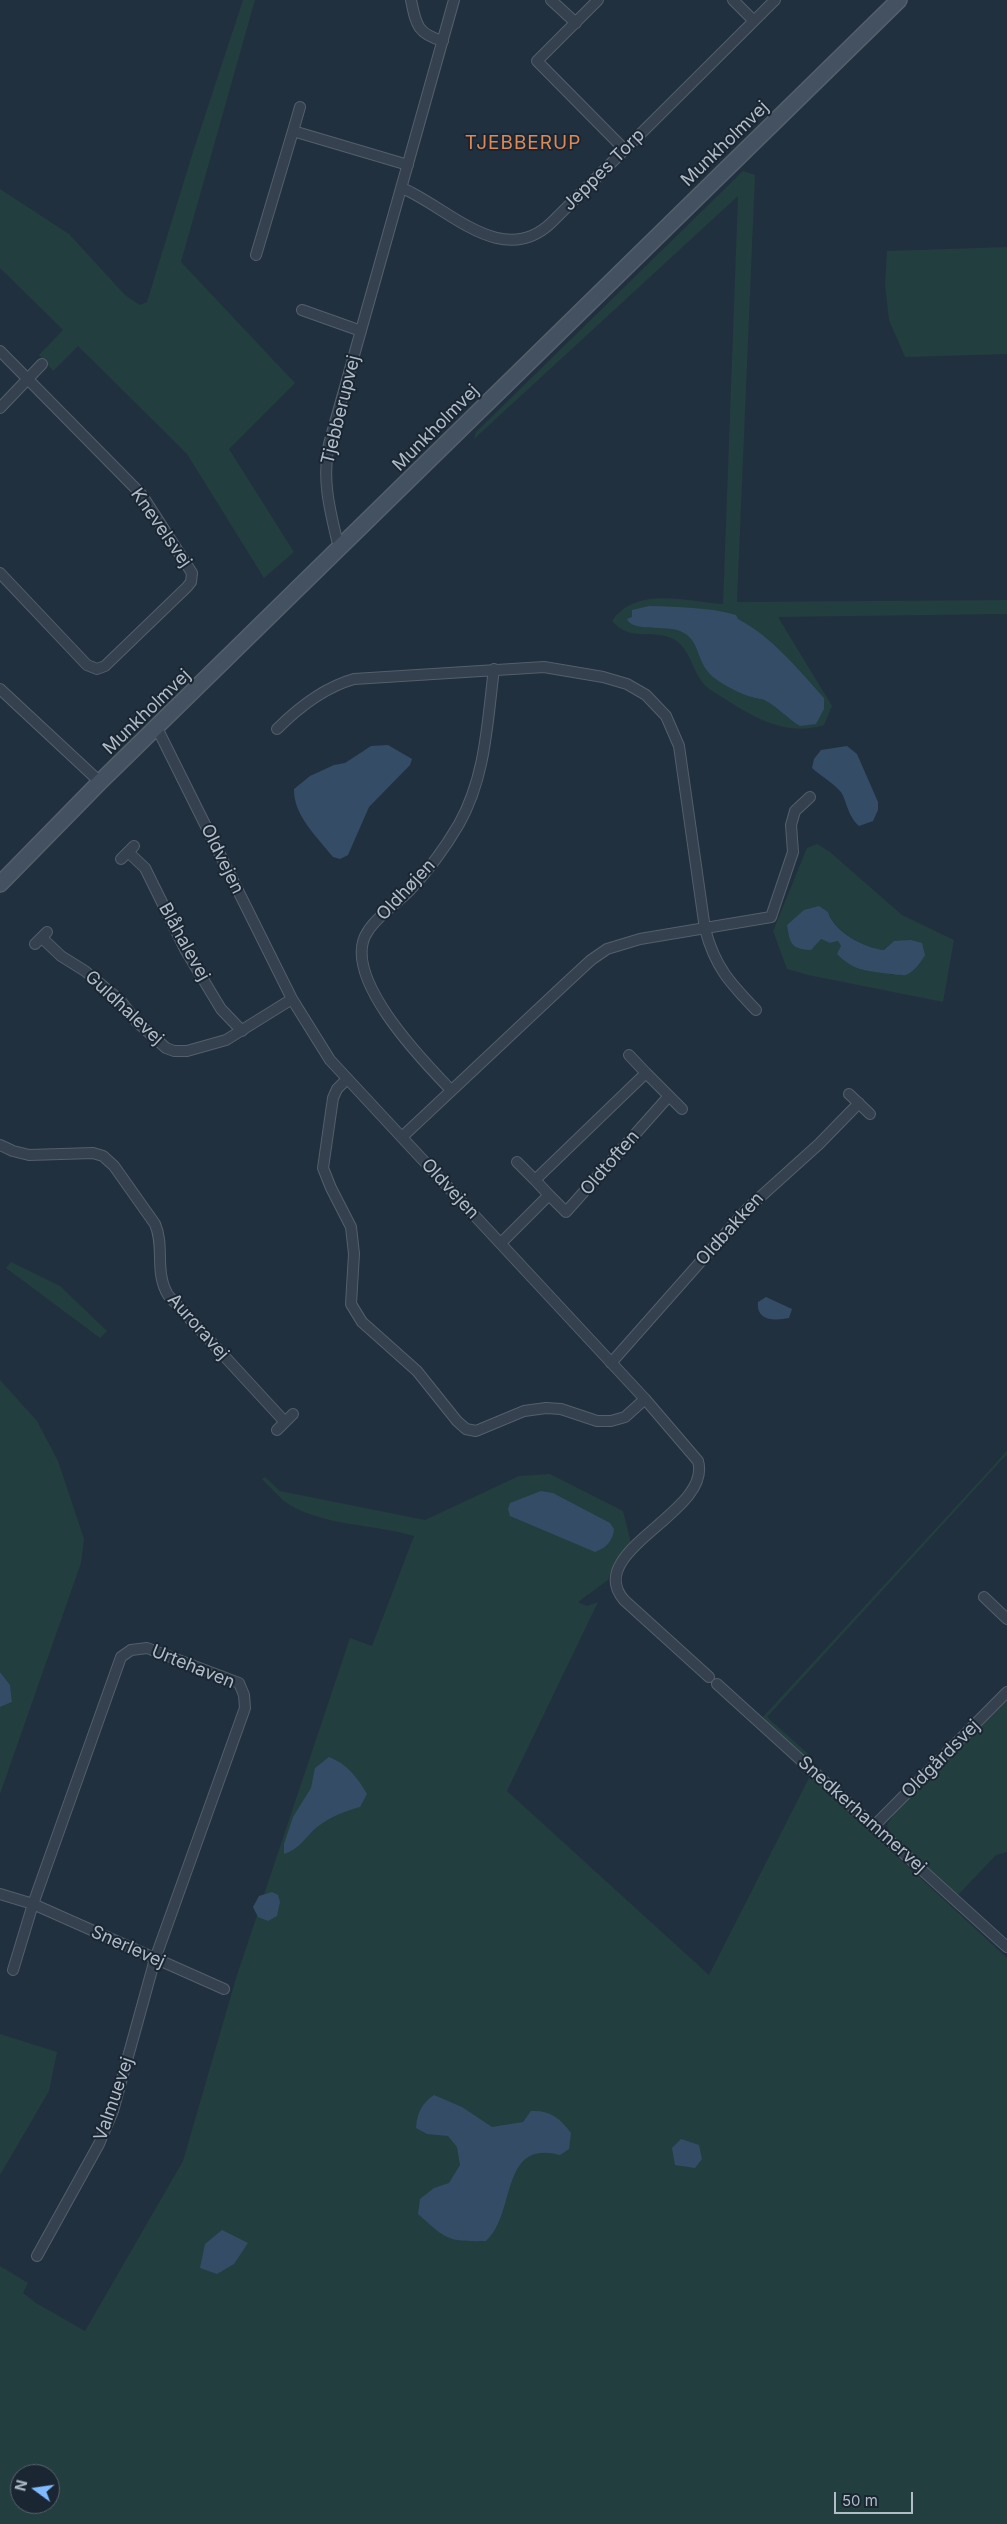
<!DOCTYPE html>
<html>
<head>
<meta charset="utf-8">
<style>
  body { margin:0 }
  #map { position:relative; width:1007px; height:2524px; overflow:hidden; background:#21303e; font-family:Inter,sans-serif }
  canvas { display:block }
  .north { position:absolute; left:10px; top:2464px; width:50px; height:50px; box-sizing:border-box; background:#1b2633; border:1px solid #57626f; border-radius:50%; rotate:284deg; font-size:14px; font-weight:700; line-height:20px; text-align:center; color:#b1bcc9 }
  .north::after { content:''; display:block; margin:auto; width:18px; height:22px; background:#80baff; clip-path:polygon(50% 0,100% 100%,50% 72%,0 100%) }
  .scale { position:absolute; left:834px; top:2492px; width:79px; height:22px; box-sizing:border-box; border:2px solid #b1bcc9; border-top:0; padding-left:6px; font-size:15px; line-height:18px; white-space:nowrap; color:#b1bcc9; -webkit-text-stroke:4px #1b2633; paint-order:stroke }
</style>
</head>
<body>
<div id="map">
<canvas width="1007" height="2524"></canvas>
<div class="north">N</div>
<div class="scale">50 m</div>
</div>
<script>
const c = document.querySelector('canvas').getContext('2d');
c.lineJoin = 'round';
function paint(path, color) { c.fillStyle = color; c.fill(path, 'evenodd'); }
function strokePath(path, color, width, dash) { c.strokeStyle = color; c.lineWidth = width; c.lineCap = dash ? 'butt' : 'round'; c.setLineDash(dash || []); c.stroke(path); }
function write(font, color, halo, rows, align = 'center') {
  c.font = font + ' Inter,sans-serif'; c.lineWidth = 4; c.setLineDash([]); c.textBaseline = 'middle'; c.strokeStyle = halo; c.fillStyle = color; for (const [text, x, y, turn = 0] of rows) {
    c.save(); c.translate(x, y); c.rotate((+turn || 0) * Math.PI / 180); c.textAlign = isNaN(turn) ? turn : align; if (halo) c.strokeText(text, 0, 0); c.fillText(text, 0, 0); c.restore();
  }
}
const green = new Path2D(`
  M243,0H255L181,262L295,383L229,449L294,552L264,578L187,454L78,346L53,371L39,355L63,330L0,268V189L69,234L126,296L140,305L147,302L192,155Z
  M743,171L755,175L737,602L1007,600V614L778,617L832,706L824,725C788,737 754,718 725,699C718,694 708,690 703,683C692,670 689,645 671,638C650,629 630,642 612,621C636,585 688,602 723,604L738,196L474,439L476,432Z
  M1007,247V354L905,357L889,320L885,286L887,251Z
  M817,844L830,852L902,915L954,940L943,1002L808,975L787,969L773,931L807,848ZM828,912C835,932 864,948 884,950L894,941L893,975L877,970H862L841,946L838,941L830,943L821,939Z
  M11,1262L60,1286L107,1331L100,1338L6,1268Z
  M0,1380L37,1421L58,1461L84,1539L81,1563L0,1794V1707L12,1702L10,1685L0,1672Z
  M1007,1451V1454L767,1717L815,1760L812,1763L762,1718Z
  M550,1474L623,1511L631,1543L615,1561L608,1580L578,1602L587,1606L598,1602L507,1791L709,1975L810,1776L1007,1958V2524H0V2266L28,2283L23,2293L36,2303L85,2331L183,2161L237,1975L350,1638L372,1646L414,1536C374,1524 318,1526 284,1501C276,1494 269,1486 262,1479L265,1477L280,1491L425,1520L519,1476ZM20,2474H50V2504H20Z
  M1007,1700V1852L996,1855L958,1895L889,1832L887,1825L894,1814Z
  M0,2034L57,2052L49,2091L0,2175Z`);
const water = new Path2D(`
  M649,606C679,607 707,607 736,615L738,619C771,636 799,670 824,698V709L816,724L800,726C788,719 778,707 766,701C762,698 757,699 752,697C742,695 715,681 709,673C696,659 700,639 680,631C666,625 632,632 627,619L632,617V610Z
  M388,745L412,759L410,765L369,807L348,855L340,859L333,857C318,838 293,815 294,789L310,776L334,765L345,763L371,746Z
  M847,746L857,754L878,802V810L873,821L859,826C846,814 847,799 840,791C832,782 821,776 812,768L814,759L821,750Z
  M819,906L828,912C834,932 864,948 884,950L894,941L911,940L922,943L925,955C920,963 915,971 906,975C903,976 865,971 860,969C851,966 844,961 837,954L841,946L838,941L830,943L821,939L811,950C791,949 790,944 787,925L804,910Z
  M766,1297L792,1309L789,1318C775,1321 756,1321 758,1302Z
  M541,1491L553,1493L610,1523L614,1529C613,1541 606,1548 595,1552L510,1516L508,1509L510,1503Z
  M0,1672L10,1685L12,1702L0,1707Z
  M329,1757C347,1764 357,1777 367,1794L360,1807C345,1811 330,1817 317,1827C306,1836 299,1850 284,1854V1844L293,1817L311,1788L315,1768Z
  M272,1892L278,1895L280,1902L277,1916L268,1921L258,1917L253,1907L259,1896Z
  M434,2095L462,2107L492,2127L523,2122L531,2111C550,2110 560,2118 571,2133L569,2149L560,2155C499,2139 517,2213 486,2241C447,2242 446,2239 418,2214L420,2199L434,2188L449,2183L460,2165L457,2147L448,2136L427,2134L416,2128C417,2113 422,2103 434,2095Z
  M681,2139L699,2145L702,2159L695,2168L675,2165L672,2148Z
  M222,2230L248,2243L234,2264L217,2274L200,2268L205,2244Z`);
const street = new Path2D(`
  M411,0C416,24 417,34 443,41
  M551,0L576,23
  M598,0L537,61L625,150
  M733,0L754,21
  M293,131L300,107
  M402,188C449,208 503,270 552,222L775,0
  M256,255L293,131L408,165
  M302,310L361,331
  M0,351L142,495L192,573L191,582L187,587L105,666L97,669L87,665L0,573
  M0,408L42,364
  M343,546L337,540C329,507 322,478 329,444L454,0
  M0,689L100,782
  M157,728L292,999L330,1060L645,1399L698,1461C713,1512 582,1551 624,1600L709,1677
  M277,729C298,708 325,687 354,679L544,667L603,677L627,684L646,695L666,716L679,746L705,929C715,967 730,983 756,1010
  M128,852L145,868L186,951L221,1009L242,1031
  M121,859L134,846
  M42,938L61,956L85,971L121,1001L136,1021L166,1048L174,1051H187L226,1040L292,999
  M35,944L47,932
  M629,1055L646,1073
  M347,1079L337,1089L333,1098L323,1168L331,1188L351,1227L354,1254L351,1304L362,1322L417,1371L457,1421L466,1429L476,1431L524,1411L546,1408L561,1409L597,1421H611L625,1417L645,1399
  M451,1090C423,1061 338,974 368,931C378,915 396,904 409,891C428,871 445,848 459,824C486,776 487,723 494,669
  M849,1094L870,1114
  M669,1096L682,1109
  M402,1137L564,985L591,960L607,949L640,939L771,917L793,852L791,825L795,811L810,797
  M0,1145L13,1151L29,1155L93,1153L103,1156L114,1166L155,1224C165,1247 154,1271 168,1295L285,1422
  M517,1162L535,1180
  M501,1243L549,1195L566,1212L669,1096L646,1073L535,1180L549,1195
  M611,1363L748,1208L819,1144L859,1103
  M277,1430L293,1414
  M984,1597L1007,1619
  M717,1684L1007,1947
  M875,1825L1007,1692
  M0,1894L33,1904L224,1989
  M13,1970L33,1904L121,1657L131,1650L147,1648L239,1683L244,1695L245,1708L155,1959L113,2111L99,2144L37,2256`);
const secondary = new Path2D(`
  M0,884L100,782L899,0`);
const streetNames = [
  ["Munkholmvej",725,144,-44],
  ["Jeppes Torp",604,170,-45],
  ["Tjebberupvej",341,410,-76],
  ["Munkholmvej",436,428,-45],
  ["Knevelsvej",161,528,55],
  ["Munkholmvej",147,712,-44],
  ["Oldvejen",222,859,64],
  ["Oldhøjen",406,890,-47],
  ["Blåhalevej",184,942,61],
  ["Guldhalevej",124,1008,43],
  ["Oldtoften",610,1163,-49],
  ["Oldvejen",450,1189,47],
  ["Oldbakken",730,1229,-48],
  ["Auroravej",198,1327,48],
  ["Urtehaven",193,1667,22],
  ["Oldgårdsvej",941,1759,-45],
  ["Snedkerhammervej",862,1815,42],
  ["Snerlevej",128,1947,24],
  ["Valmuevej",114,2099,-71]
];
const neighbourhoodNames = [
  ["TJEBBERUP",523,143]
];
paint(green, '#233e3f');
paint(water, '#344c66');
strokePath(street, '#545f6c', 12);
strokePath(secondary, '#545f6c', 18);
strokePath(street, '#35414e', 10);
strokePath(secondary, '#435161', 15);
write('18px', '#b1bcc9', '#1b2633', streetNames);
c.letterSpacing = '1px';
write('19px', '#dc8959', '#1b2633', neighbourhoodNames);
c.letterSpacing = '0px';
</script>
</body>
</html>
